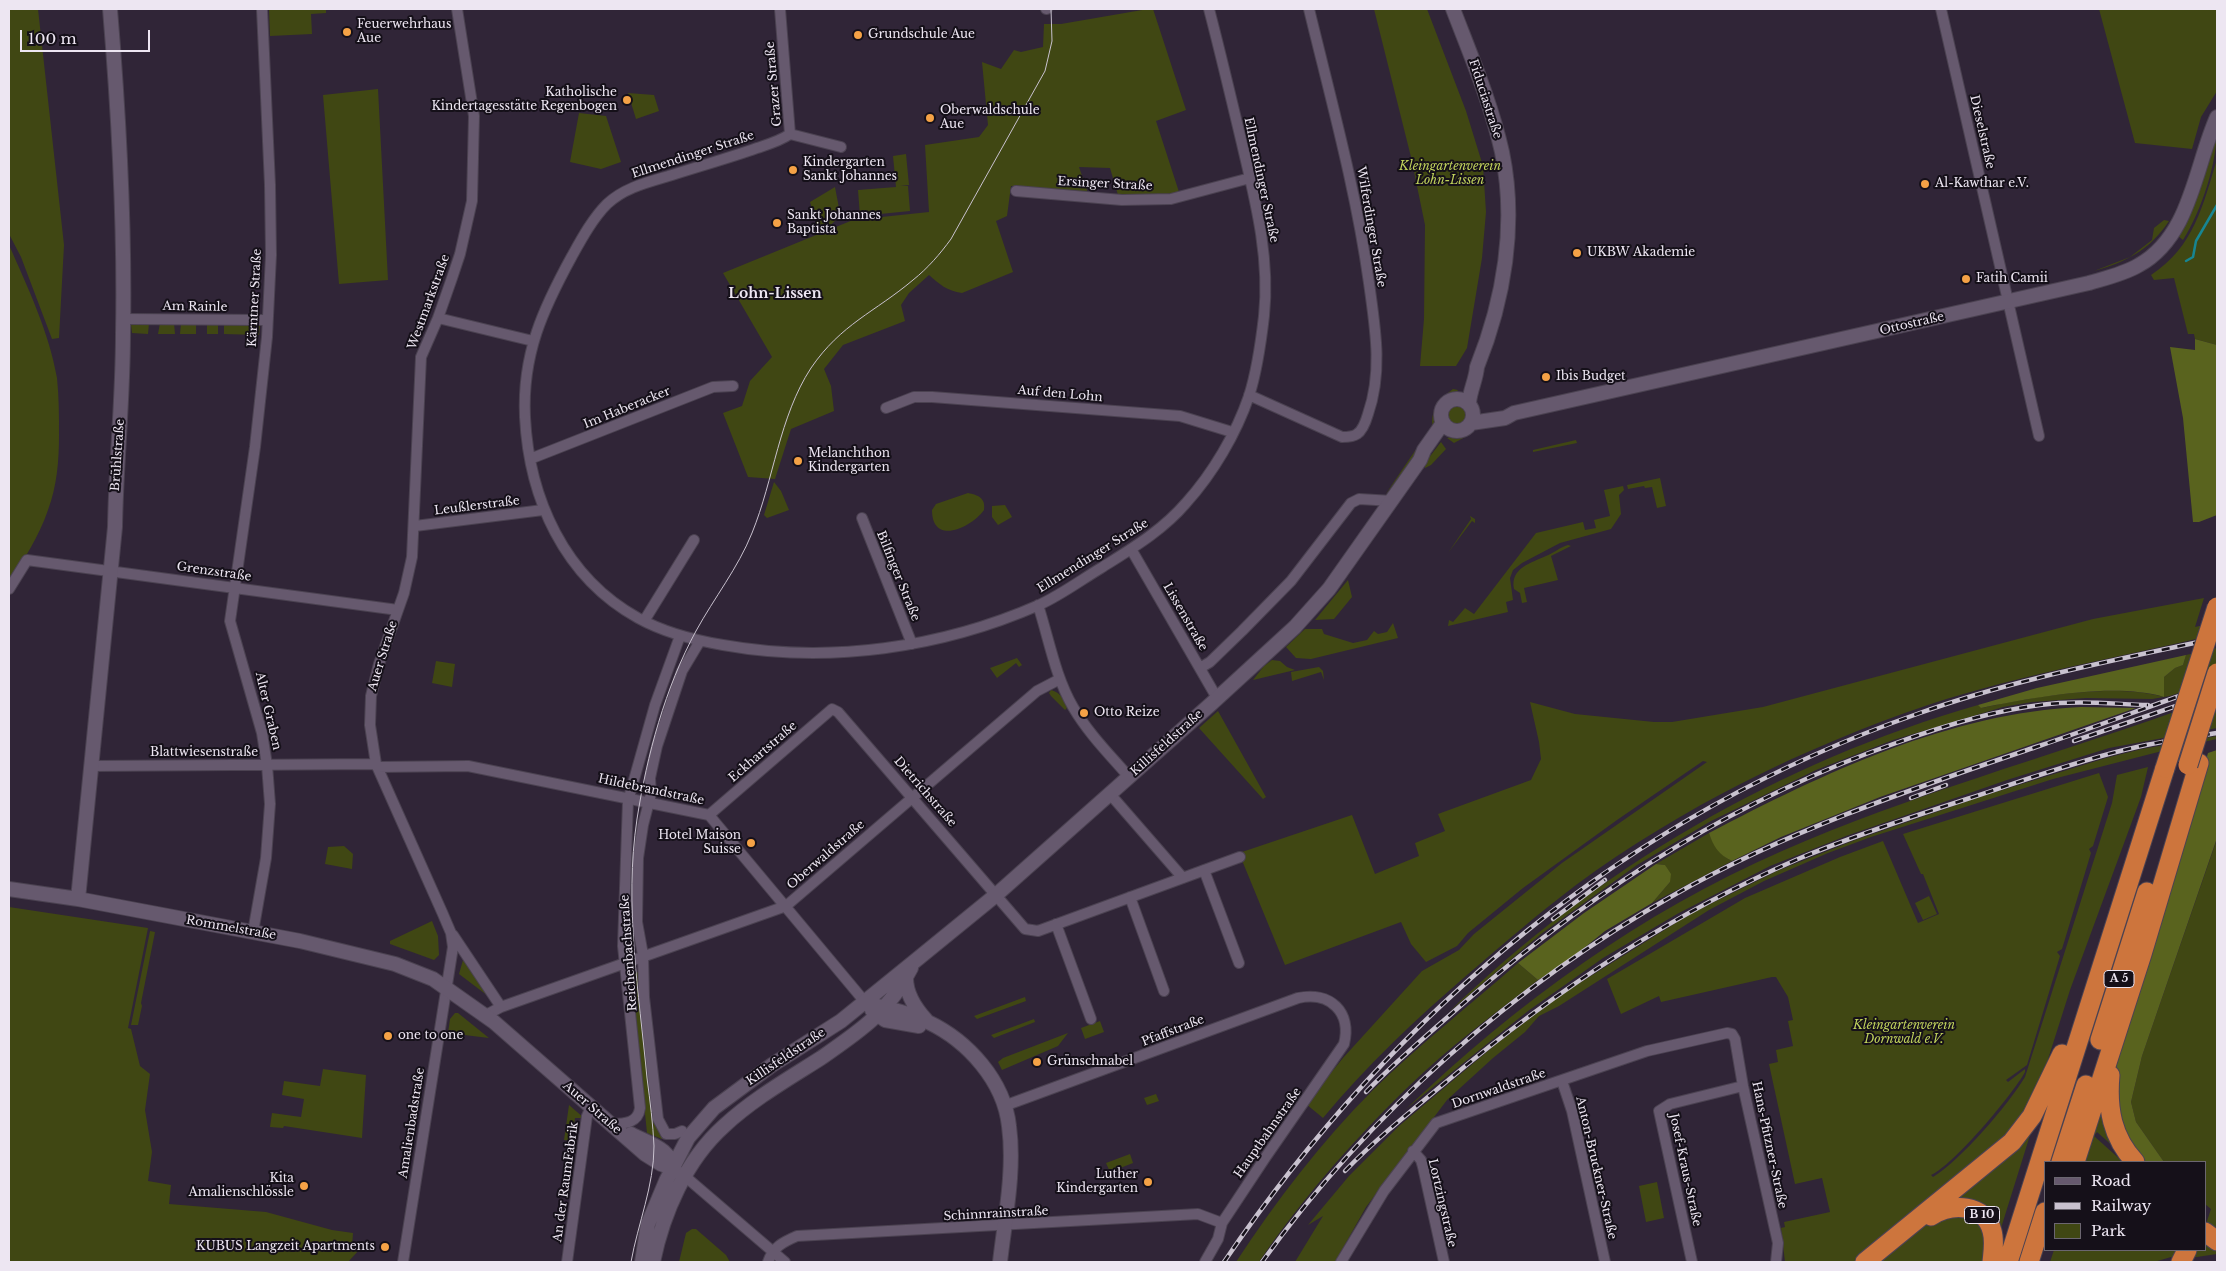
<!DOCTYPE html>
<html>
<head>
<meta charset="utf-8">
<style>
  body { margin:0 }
  #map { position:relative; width:2226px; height:1271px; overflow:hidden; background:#302537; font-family:"Libre Baskerville",serif }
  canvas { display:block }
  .frame { position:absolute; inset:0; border:10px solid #ede6f2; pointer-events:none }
  .legend { position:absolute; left:2044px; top:1161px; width:162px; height:90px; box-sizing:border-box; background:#151019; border:1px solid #6b6670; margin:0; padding:6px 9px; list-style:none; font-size:15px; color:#ede6f2 }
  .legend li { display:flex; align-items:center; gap:10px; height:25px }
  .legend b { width:25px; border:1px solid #6b6670 }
  .scale { position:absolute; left:20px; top:30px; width:130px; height:22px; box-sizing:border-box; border:2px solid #ede6f2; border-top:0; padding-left:6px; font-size:15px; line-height:18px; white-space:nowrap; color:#ede6f2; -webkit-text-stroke:4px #151019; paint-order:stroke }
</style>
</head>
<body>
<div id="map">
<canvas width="2226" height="1271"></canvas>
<div class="frame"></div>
<ul class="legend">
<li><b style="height:6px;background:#66596e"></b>Road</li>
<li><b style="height:6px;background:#c9c2cf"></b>Railway</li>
<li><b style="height:14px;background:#404713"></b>Park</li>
</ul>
<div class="scale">100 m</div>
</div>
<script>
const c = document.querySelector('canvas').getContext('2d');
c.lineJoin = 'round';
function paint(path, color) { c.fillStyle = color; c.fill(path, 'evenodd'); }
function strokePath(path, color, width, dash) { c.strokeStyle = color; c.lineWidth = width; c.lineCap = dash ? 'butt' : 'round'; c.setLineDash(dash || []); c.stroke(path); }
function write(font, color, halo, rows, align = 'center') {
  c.font = font + ' "Libre Baskerville",serif'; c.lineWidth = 4; c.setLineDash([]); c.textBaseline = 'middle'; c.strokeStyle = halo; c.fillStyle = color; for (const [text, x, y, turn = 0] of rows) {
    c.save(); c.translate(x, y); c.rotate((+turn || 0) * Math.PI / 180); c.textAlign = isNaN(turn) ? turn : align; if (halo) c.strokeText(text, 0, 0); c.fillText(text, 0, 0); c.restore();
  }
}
const green = new Path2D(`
  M9,9H38L64,245L59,338L52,339L21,257L9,234Z
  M269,9H326V13L311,14L312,34L270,36Z
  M1148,9H1153L1186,110L1156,121L1179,192L1162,195H1118L1110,168L1079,167L1088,193L1011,186L1007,216L996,221L1013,272L962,293C947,291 939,284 929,275L909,293L901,305L905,321L843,345L824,369L831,386L834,411L791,429L775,479L748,477L723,413L742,406L750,381L772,357L723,273L853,220L929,212L925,145L979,137L988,125L982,62L1001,69L1014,50L1021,52L1043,47L1044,24H1061Z
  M1374,9H1427L1466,111L1483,166L1486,212L1482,258L1467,348L1456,366H1420L1424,319L1425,225L1411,157Z
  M2099,9H2217V91L2201,117L2192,149L2135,143Z
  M378,89L388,280L339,284L323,95Z
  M628,93L654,95L659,111L636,119Z
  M579,113L606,116L621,162L601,169L570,162Z
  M2217,128C2217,163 2202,210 2183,240L2178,236Z
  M906,154L909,185L900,186H908L910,211L860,216L858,190L896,187L893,156Z
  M2217,159V345L2195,339L2194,334H2188L2174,278L2154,280L2151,275C2194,247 2203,205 2217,159Z
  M835,187C840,216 845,216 819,233L810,202Z
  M2164,220L2169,221C2150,250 2126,262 2094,271L2130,257L2152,240L2154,228Z
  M9,245C28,288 49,332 57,378C59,397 59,416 59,435C59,461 57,486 48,510C39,537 23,560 9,584Z
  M134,323H149L148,334L132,333L131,324Z
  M160,323H174L175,334H158Z
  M181,323L196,324V334H180Z
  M207,324H218V334H207Z
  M224,324L260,325L259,335L224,334Z
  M1453,389L1458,390L1455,395L1441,403L1437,420L1433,427C1429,411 1441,398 1453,389Z
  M1447 415a10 10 0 1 1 20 0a10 10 0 1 1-20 0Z
  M1427,433L1431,435L1385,495Z
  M1465,433L1469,435L1454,443L1447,438Z
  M1576,440L1577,443L1533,452V450Z
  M1441,442L1446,449L1431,465L1425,468L1424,464Z
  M1660,478L1666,506L1657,508L1652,487L1645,488L1644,486L1628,489L1627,485Z
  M774,482L781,491L789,510L767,518L764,515Z
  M1623,486L1624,490L1619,495L1621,514L1611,529L1560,543L1522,563L1513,570L1510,578L1513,600L1506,602L1508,612L1448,626L1449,620L1453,622L1465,608L1474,614L1536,533L1583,522L1585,530L1596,528L1594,520L1610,516L1604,490Z
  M968,493C978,495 986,498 984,510C971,528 932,546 932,510L936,504Z
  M1005,505L1012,517L998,525L992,517V506Z
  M1470,516L1475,519V523L1472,521L1448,553L1471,519Z
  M1568,545L1571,546L1551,556L1558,580L1524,588L1527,602L1522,603L1520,593L1514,589C1510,568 1531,563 1546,556C1554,553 1560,547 1568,545Z
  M1348,580L1352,597L1334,619L1315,620Z
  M2204,598L2195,627L2217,622V634C2121,657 2022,674 1928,705C1804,747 1682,807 1576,885C1539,913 1503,944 1467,975C1416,1019 1366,1066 1323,1118L1306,1104L1343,1058L1422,971L1459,950L1474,934L1562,863L1707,762L1703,761L1617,820L1523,888L1468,933L1457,946L1426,962L1411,944L1401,922L1285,965L1239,853L1352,815L1375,874L1419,856L1415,843L1445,831L1438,814L1531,780L1541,759L1539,742L1530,702L1575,714L1654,722H1672L1763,707L2093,619Z
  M1393,623L1398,638L1311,659L1296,658L1286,647L1305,629H1322L1324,634L1353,643L1367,640L1374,631L1378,634L1387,632Z
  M2217,648V679L2170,696L2152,699L2086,698L2032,702L2003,707L1893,740L1816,770L1711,821L1637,865L1541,934L1449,1012C1597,868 1780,762 1978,705L1982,708C2033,697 2113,683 2164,697V677L2175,668L2183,665L2186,655Z
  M1017,658L1022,665L1019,667L1016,663L997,678L990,668Z
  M1272,660L1280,661L1287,667L1295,670L1253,680L1264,666Z
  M436,661L455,664L452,687L432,683Z
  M1319,667L1323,671L1324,680L1321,672L1292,681L1291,672Z
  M1051,690C1061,693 1064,699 1067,708L1065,710L1051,696L1049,693Z
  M1218,711L1266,797L1263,799L1199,728Z
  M2177,711L2217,712V728L2109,748L2007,780L1846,836L1770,866L1677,914L1603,958L1528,1011L1406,1109C1518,1002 1640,913 1782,851C1910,795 2045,758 2177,711Z
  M2217,736V739L2166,750L2053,779L1871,837L1828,853L1764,881L1709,910L1559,1006L1539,1016L1525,1032L1493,1058L1447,1100L1366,1207L1335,1262H1295L1323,1216L1308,1225L1349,1176L1399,1126L1495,1045L1562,994L1690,914L1777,871L1855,840L1983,796L2106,758L2142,749Z
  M2148,767L2141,797L2070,990L2043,1075L2016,1127L1856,1262H1785L1781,1228L1785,1227L1784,1222L1830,1212L1822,1178L1795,1184L1769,1064L1778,1062L1776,1050L1793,1046L1788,1021L1793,1020L1788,997L1776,977H1772L1661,1002L1659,996L1621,1014L1607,979L1745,898L1840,857L1883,841L1918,923L1939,914L1923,874H1921L1903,834L2099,773L2108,797L2093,846L2089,849L2091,853L2062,949L2057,952L2060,956L2027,1065L2006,1080L2008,1082L2025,1069V1072C2013,1094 1954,1165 1931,1175L1933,1177C1960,1161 2008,1105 2025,1077L2112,803L2117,775Z
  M1709,833C1713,844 1721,856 1732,861L1652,903L1670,882L1665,865L1656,864Z
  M2217,839V1235L2205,1227L2211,1209L2205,1204V1162H2164L2136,1122L2131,1102L2142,1056Z
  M344,846L353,854L352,869L325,864L328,847Z
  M1929,896L1937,914L1923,920L1915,903Z
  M9,907L148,928L128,1028L131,1029L140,1066L150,1074L145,1110L152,1152L148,1181L171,1185L169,1204L266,1212L332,1230L353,1233L352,1247L360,1249L348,1262H9Z
  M432,921L438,936L439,955L434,960L390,944V941Z
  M150,931L155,932L141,1003L142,1006L138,1025H131Z
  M465,959L488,996L459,974L463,960Z
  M1518,963L1538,980C1494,1014 1449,1047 1409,1086C1356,1137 1300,1201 1259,1262H1236C1276,1201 1321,1142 1373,1090C1419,1045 1470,1005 1518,963Z
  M638,972L655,1122L663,1137L662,1139L647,1133L631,975Z
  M1025,997L1026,1001L977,1019L974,1016Z
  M455,1013H458L489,1038L448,1033L450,1019Z
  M1034,1019L1035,1022L994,1038L991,1035Z
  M1100,1021L1104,1032L1085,1039L1081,1028Z
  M1068,1033L1058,1046L1002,1070L998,1062L1003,1058Z
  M323,1069L366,1075L362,1138L284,1126L283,1128L270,1127L272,1113L301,1117L304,1099L282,1095L284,1081L320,1086Z
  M1156,1094L1159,1101L1147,1105L1144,1098Z
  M2098,1101L2115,1148L2097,1132L2094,1136L2123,1162H2079Z
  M569,1105L584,1118H575L572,1141L564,1140Z
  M2031,1132L2001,1228L1956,1200L1960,1192Z
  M1130,1154L1133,1163L1110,1172L1106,1163Z
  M1657,1182L1664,1218L1646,1222L1639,1186Z
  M1957,1212L1983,1223L1986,1262H1877L1923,1224Z
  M692,1229H696L726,1255L730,1262H679L686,1233Z
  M2205,1239L2217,1246V1254L2190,1258L2194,1250H2205Z
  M2054,1250H2183L2179,1258L2171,1257L2154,1262H2050Z`);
const forest = new Path2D(`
  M2195,339L2217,345V515L2199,522H2193L2183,418L2170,347L2195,350Z
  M2186,655L2183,665L2175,668L2164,677V697C2113,682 2033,698 1981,708L1978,705L2037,688Z
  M2081,707L2136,708L1880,797L1781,837L1732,861C1719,855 1713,846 1709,833C1824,773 1949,713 2081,707Z
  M2217,750V838L2142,1056L2131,1102L2136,1122L2164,1162H2142L2126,1141L2114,1083L2116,1067L2208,753Z
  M1656,864L1665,865L1671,874L1670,882L1652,903L1605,931L1568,961L1538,980L1518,963L1584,913Z`);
const stream = new Path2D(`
  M2186,261L2193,257L2196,241L2217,205`);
const street = new Path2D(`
  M780,9L790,134
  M1046,9H1047
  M1941,9L2039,436
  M790,134C780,141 769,144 757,148C729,158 700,166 672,175C649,182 625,187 607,204C593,218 582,238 572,256C543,309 522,354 525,417C529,498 564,577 638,618C665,633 693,640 723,645C829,664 941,648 1039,605C1061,595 1081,580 1101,568C1131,549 1162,531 1186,503C1213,473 1236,434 1249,396C1257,371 1261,342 1264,316C1270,259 1256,203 1243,148C1232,102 1221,55 1209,9
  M790,134L841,147
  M1016,191L1122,200L1171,199L1250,178
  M438,318L533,341
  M124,319L266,320
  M1249,395L1342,437C1347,437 1353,437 1357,434C1363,430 1366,421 1368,414C1383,371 1375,327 1369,283C1356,190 1331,100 1309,9
  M886,408L914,397H932L1180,416L1232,432
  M530,459L713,387L733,386
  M862,518L912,644
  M415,526L543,510
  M1131,549L1217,698
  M9,589L27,560L398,610
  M1038,605C1049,639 1055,676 1073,707C1088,733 1110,755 1129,777
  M644,621L694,540
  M1200,668L1210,662L1242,631L1291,581L1351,503L1359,499L1393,501
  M91,766L376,764
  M377,767L468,766L709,815L865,1002
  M1110,794L1183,878
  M709,815L832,709L838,712L1025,929L1038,931L1240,857
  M1204,870L1239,963
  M1130,897L1164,991
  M1056,924L1091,1019
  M253,932L266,858L270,804L267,765L262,733L230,621L255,447L267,337L271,255L270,185L262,9
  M453,935L501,1007
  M486,1015L501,1007L786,906L1037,691L1060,679
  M1562,1081L1572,1111L1605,1262
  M1004,1106L1298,998C1330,991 1352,1012 1344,1044L1265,1158L1222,1223L1218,1239L1205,1262
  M612,1124C625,1124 638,1123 640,1108L623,946L628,801L655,705L680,636
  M682,1131L675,1134H666L658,1119L644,997L643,955L637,922L638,858L643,825L651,794L650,778L657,746L682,671L700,641
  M1413,1151L1421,1160L1423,1167L1444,1262
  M680,1172L785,1262
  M403,1262L453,947L451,933L442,912L376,764L370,725L371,696L379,664L404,593L412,557L421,357L438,318L452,278L460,254L472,201L474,116L457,9
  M567,1262L587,1116L591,1107
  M768,1262C773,1247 783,1242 797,1236L1198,1214L1222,1223
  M1341,1262L1384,1191L1436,1123L1647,1051L1727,1033L1732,1034L1735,1039L1743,1086L1778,1243L1776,1262
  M1692,1262L1659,1111L1670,1104L1743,1086`);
const secondary = new Path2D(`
  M1453,9C1471,56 1491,103 1502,152C1517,224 1504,300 1477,367C1476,380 1470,390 1469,403
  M1441 415a16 16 0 1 1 32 0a16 16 0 1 1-32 0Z
  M1471,423L1505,418L1514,413L1585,397L2089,283C2106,278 2124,274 2139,265C2191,236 2195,166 2217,117
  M9,889L78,899L300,941L395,964L433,979L494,1022L645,1154L661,1164L673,1168
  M78,899L115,527C116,463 123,399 123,334C125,226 119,117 110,9
  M906,978C906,995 916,1009 926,1020
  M878,1006C894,1010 913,1014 928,1022C968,1041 1004,1081 1009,1126C1015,1170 1005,1218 1000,1262
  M872,1010L885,1020L919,1026
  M631,1134C649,1144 672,1148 673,1171
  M642,1262L648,1224L666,1181L688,1138L714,1108L772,1065L841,1021L915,961L996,895L1211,704L1295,627L1329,589L1420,460L1424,450L1443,423
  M653,1262C663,1213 686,1160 724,1126C753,1099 788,1079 821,1058C860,1031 889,1012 911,968`);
const highway = new Path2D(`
  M2100,1040L2147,892
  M2110,1075C2107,1109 2112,1137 2135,1162
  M2061,1162L2086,1085
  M2075,1162L2142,954L2199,763
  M1931,1216C1951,1203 1985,1203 1992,1231C1995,1241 1993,1252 1992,1262
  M2205,1232L2217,1241
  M1865,1262L2012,1142L2032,1116L2062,1054
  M2008,1262L2165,768
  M2029,1262L2045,1212
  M2181,1262L2187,1250`);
const tram = new Path2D(`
  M631,1262C638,1223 654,1186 654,1146C653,1124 650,1101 647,1078C639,993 624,905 637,819C647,755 665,688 696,631C714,598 738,568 752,533C774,479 779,417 811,368C841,324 875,312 913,280C928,268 940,254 951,239L1045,71L1052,41L1051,9`);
const rail = new Path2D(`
  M2186,706L2217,707
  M2074,741L2217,692
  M1911,798L1946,785
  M1553,919L1605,880
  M1366,1092C1397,1060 1432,1031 1466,1001C1593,890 1736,799 1896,743C1943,726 1991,711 2040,705C2076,700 2112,704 2148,705
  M1345,1171C1376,1139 1411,1111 1446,1082C1553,992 1669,915 1798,859C1853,836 1911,817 1967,799C2019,782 2071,763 2124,750C2155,742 2186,738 2217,733
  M1224,1262C1395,1010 1628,815 1917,714C2014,679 2117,660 2217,638
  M1262,1262C1369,1113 1514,985 1674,895C1788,830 1915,788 2039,746C2099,726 2157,703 2217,683`);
const highwayBridge = new Path2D(`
  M2188,765L2217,673
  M2165,768L2217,607`);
const markers = [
  [347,32,5,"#f5a246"],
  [858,35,5,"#f5a246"],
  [627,100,5,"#f5a246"],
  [930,118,5,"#f5a246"],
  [793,170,5,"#f5a246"],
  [1925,184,5,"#f5a246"],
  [777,223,5,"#f5a246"],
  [1577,253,5,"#f5a246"],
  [1966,279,5,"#f5a246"],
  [1546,377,5,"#f5a246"],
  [798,461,5,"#f5a246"],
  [1084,713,5,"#f5a246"],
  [751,843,5,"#f5a246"],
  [388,1036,5,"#f5a246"],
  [1037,1062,5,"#f5a246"],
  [1148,1182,5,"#f5a246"],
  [304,1186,5,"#f5a246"],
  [385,1247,5,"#f5a246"]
];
const shields = [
  [2119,979,30],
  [1982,1215,35]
];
const shieldNames = [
  ["A 5",2119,979],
  ["B 10",1982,1215]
];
const poiNames = [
  ["Feuerwehrhaus",357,25],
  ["Aue",357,39],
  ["Grundschule Aue",868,35],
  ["Katholische",617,93,"right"],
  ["Kindertagesstätte Regenbogen",617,107,"right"],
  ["Oberwaldschule",940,111],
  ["Aue",940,125],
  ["Kindergarten",803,163],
  ["Sankt Johannes",803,177],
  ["Al-Kawthar e.V.",1935,184],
  ["Sankt Johannes",787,216],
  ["Baptista",787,230],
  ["UKBW Akademie",1587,253],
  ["Fatih Camii",1976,279],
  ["Ibis Budget",1556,377],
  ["Melanchthon",808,454],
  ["Kindergarten",808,468],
  ["Otto Reize",1094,713],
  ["Hotel Maison",741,836,"right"],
  ["Suisse",741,850,"right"],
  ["one to one",398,1036],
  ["Grünschnabel",1047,1062],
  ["Luther",1138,1175,"right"],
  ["Kindergarten",1138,1189,"right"],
  ["Kita",294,1179,"right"],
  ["Amalienschlössle",294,1193,"right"],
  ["KUBUS Langzeit Apartments",375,1247,"right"]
];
const streetNames = [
  ["Grazer Straße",774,84,-95],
  ["Fiduciastraße",1485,99,72],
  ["Dieselstraße",1982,132,77],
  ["Ellmendinger Straße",693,155,-18],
  ["Ellmendinger Straße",1261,180,78],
  ["Ersinger Straße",1105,184,3],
  ["Wilferdinger Straße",1371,227,80],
  ["Kärntner Straße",255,298,-87],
  ["Westmarkstraße",429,302,-70],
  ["Am Rainle",195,307,1],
  ["Ottostraße",1912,324,-13],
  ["Auf den Lohn",1060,394,5],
  ["Im Haberacker",627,408,-22],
  ["Brühlstraße",118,455,-86],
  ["Leußlerstraße",477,506,-7],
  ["Ellmendinger Straße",1093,556,-32],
  ["Grenzstraße",214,572,8],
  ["Bilfinger Straße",898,576,68],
  ["Lissenstraße",1185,617,60],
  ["Auer Straße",383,656,-73],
  ["Alter Graben",268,711,77],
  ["Killisfeldstraße",1167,743,-42],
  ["Eckhartstraße",763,752,-41],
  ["Blattwiesenstraße",204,753],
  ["Hildebrandstraße",651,790,12],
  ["Dietrichstraße",925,792,49],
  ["Oberwaldstraße",826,855,-41],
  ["Rommelstraße",231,928,10],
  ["Reichenbachstraße",629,953,-94],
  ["Pfaffstraße",1173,1031,-21],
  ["Killisfeldstraße",786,1057,-34],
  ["Dornwaldstraße",1499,1089,-19],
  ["Auer Straße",592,1108,41],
  ["Amalienbadstraße",412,1123,-81],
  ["Hauptbahnstraße",1268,1133,-55],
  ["Hans-Pfitzner-Straße",1769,1145,78],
  ["Anton-Bruckner-Straße",1596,1168,77],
  ["Josef-Kraus-Straße",1685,1170,78],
  ["An der RaumFabrik",566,1182,-82],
  ["Lortzingstraße",1442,1203,77],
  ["Schinnrainstraße",996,1214,-3]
];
const parkNames = [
  ["Kleingartenverein",1450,167],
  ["Lohn-Lissen",1450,181],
  ["Kleingartenverein",1904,1026],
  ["Dornwald e.V.",1904,1040]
];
const neighbourhoodNames = [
  ["Lohn-Lissen",775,294]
];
paint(green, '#404713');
paint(forest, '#59631e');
strokePath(stream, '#178592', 2.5);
strokePath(street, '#4b4251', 12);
strokePath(secondary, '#4b4251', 16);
strokePath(highway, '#4b4251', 21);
strokePath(street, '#66596e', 10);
strokePath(secondary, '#66596e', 14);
strokePath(highway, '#cd753d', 19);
strokePath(tram, '#c9c2cf', 1);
strokePath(rail, '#c9c2cf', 4.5);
strokePath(rail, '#151019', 2.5, [8]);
strokePath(highwayBridge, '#4b4251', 21, []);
strokePath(highwayBridge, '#cd753d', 19);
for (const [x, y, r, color] of markers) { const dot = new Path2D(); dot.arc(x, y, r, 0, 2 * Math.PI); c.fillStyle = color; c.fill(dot); strokePath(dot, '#151019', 2); }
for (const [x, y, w] of shields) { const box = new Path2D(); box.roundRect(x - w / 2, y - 8.5, w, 17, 4); c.fillStyle = '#151019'; c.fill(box); strokePath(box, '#ede6f2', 1); }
write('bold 11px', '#ede6f2', null, shieldNames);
write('12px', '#ede6f2', '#151019', poiNames, 'left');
write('12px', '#ede6f2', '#151019', streetNames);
write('italic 12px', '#c1d35c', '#151019', parkNames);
write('bold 14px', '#ede6f2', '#151019', neighbourhoodNames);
</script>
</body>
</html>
